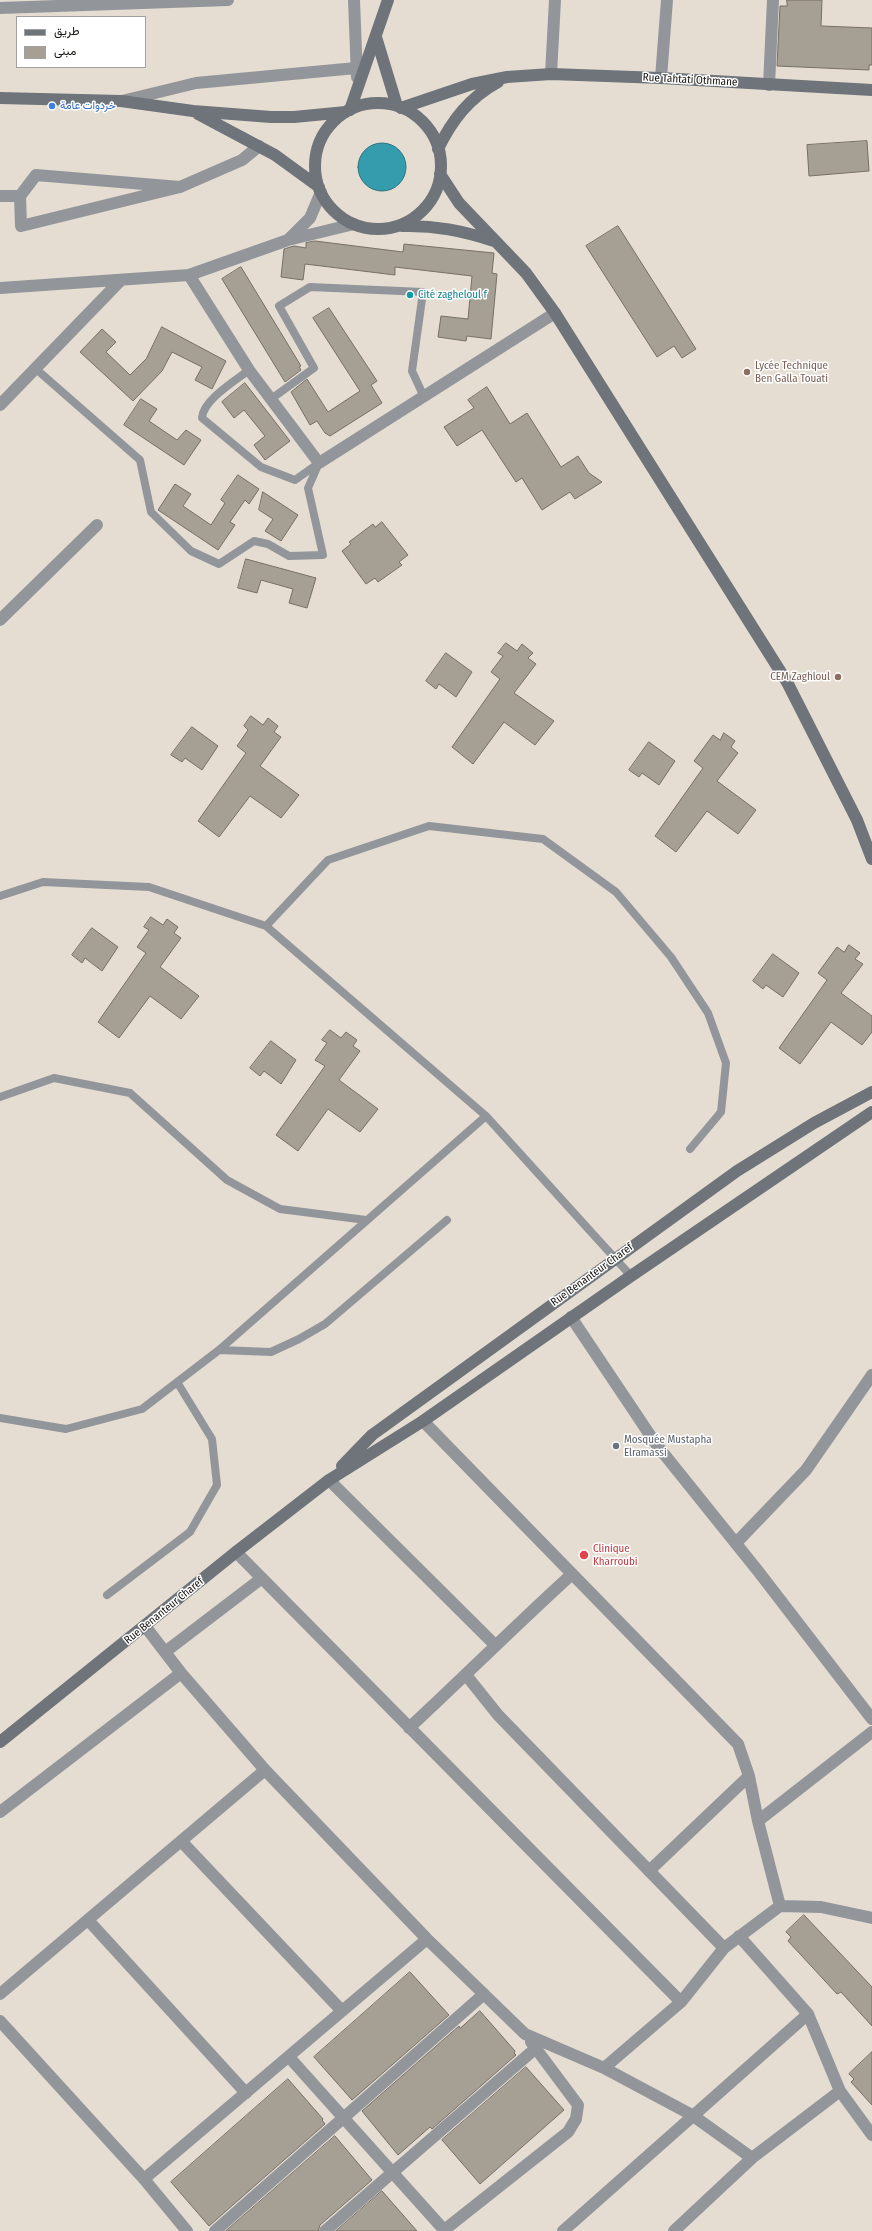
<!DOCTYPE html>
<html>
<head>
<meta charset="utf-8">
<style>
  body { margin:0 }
  #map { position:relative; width:872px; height:2231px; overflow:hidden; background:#e5ddd2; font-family:"Fira Sans Condensed",Vazirmatn,sans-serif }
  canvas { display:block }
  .legend { position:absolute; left:16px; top:16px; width:130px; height:52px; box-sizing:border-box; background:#fff; border:1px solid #a2a19f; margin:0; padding:5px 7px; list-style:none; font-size:12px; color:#161410 }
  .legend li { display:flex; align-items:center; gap:8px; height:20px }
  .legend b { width:20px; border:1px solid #a2a19f }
</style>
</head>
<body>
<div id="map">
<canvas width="872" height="2231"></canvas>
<ul class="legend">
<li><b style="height:5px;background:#6e747a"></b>طريق</li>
<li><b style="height:11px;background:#a69f94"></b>مبنى</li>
</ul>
</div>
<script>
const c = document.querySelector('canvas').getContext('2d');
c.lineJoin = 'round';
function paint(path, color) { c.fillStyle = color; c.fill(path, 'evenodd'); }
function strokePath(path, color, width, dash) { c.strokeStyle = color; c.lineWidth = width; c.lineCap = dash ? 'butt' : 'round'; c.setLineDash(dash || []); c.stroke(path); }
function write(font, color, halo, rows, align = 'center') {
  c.font = font + ' "Fira Sans Condensed",Vazirmatn,sans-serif'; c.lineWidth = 3; c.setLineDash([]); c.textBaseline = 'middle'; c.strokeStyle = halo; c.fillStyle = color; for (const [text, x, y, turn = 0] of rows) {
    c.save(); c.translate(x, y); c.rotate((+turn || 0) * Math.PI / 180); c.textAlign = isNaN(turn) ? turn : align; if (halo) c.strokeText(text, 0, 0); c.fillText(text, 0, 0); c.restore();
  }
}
const water = new Path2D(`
  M358 167a24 24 0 1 1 48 0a24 24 0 1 1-48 0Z`);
const building = new Path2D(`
  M787,0H822L821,26L872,28V65H869V70L777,66L780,6H787Z
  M867,141L869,171L809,176L807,145Z
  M618,226L696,349L682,358L674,346L657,357L586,246Z
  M315,241L403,252L404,244L494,253L492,273L497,274L491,339L467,336L466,341L438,337L441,316L468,319L472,276L395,267V275L305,264L303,280L281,277L284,249L294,246L306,248V243Z
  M241,267L301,366L299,367L301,370L285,382L222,279Z
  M329,308L377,381L371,385L382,403L330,436L325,433L317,421L310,425L291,392L307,379L328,412L360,391L313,318Z
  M162,327L226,361L212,389L195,380L202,367L172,352L162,371L133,401L80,352L102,329L116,342L106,352L130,375L146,359Z
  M245,383L290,441L265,460L254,445L265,436L244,410L234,418L222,402Z
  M487,387L510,424L527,413L561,467L578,456L589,473L602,482L575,499L570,492L542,510L522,478L516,482L482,430L457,446L444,427L474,408L468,400Z
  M141,399L157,409L149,421L177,440L186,430L201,440L184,465L124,425Z
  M238,475L259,489L249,504L245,500L230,522L235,525L218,550L158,510L175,484L191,494L183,506L211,525L225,503L221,500Z
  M263,492L298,515L281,541L265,531L273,519L259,510Z
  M382,522L408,555L399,562L402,565L378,582L375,578L366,584L342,551L351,544L349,542L373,524L375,527Z
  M246,559L316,578L307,608L289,603L293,589L261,580L257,593L238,588Z
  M506,643L517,651L522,644L533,653L528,658L536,664L514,693L554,721L535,745L504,722L473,764L452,747L500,679L491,672L503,656L498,653Z
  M446,653L472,672L456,697L439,684L436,689L426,681Z
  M251,716L263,725L268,718L278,726L274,732L281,737L260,766L299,795L281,818L250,796L219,837L198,821L246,753L237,746L248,730L244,726Z
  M192,727L218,746L202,770L185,758L182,762L171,755Z
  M724,733L735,741L731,747L738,753L717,781L756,810L738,834L707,811L676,852L655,836L703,768L694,761L713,735L720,740Z
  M649,742L675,761L659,785L642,773L639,777L629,770Z
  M151,917L163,925L167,919L178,927L174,933L181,938L160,967L199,996L181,1019L150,996L119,1038L98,1022L146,953L137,947L149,930L144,927Z
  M92,928L118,947L102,971L85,958L82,963L72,955Z
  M849,945L860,953L855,959L863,964L841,993L872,1016V1032L862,1045L831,1022L800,1064L779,1048L827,980L818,973L837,947L844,952Z
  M773,954L799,973L783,997L766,985L763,989L753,981Z
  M330,1030L341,1038L346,1032L357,1040L353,1046L360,1051L339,1080L378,1109L360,1132L328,1109L298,1151L276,1135L325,1066L315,1060L327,1043L322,1040Z
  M271,1041L296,1060L281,1084L264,1071L260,1076L250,1068Z
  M804,1915L872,1987V2026L841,1992L837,1994L788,1941L791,1937L786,1932Z
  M410,1972L449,2015L352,2100L314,2057Z
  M480,2011L515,2051L514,2053L516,2055L432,2129L430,2127L398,2155L362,2111L459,2026L460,2028Z
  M872,2052V2105L851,2082L854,2079L849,2074Z
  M526,2067L564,2110L480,2184L442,2140Z
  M288,2079L323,2119L322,2120L325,2124L209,2226L171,2182Z
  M335,2136L372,2180L320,2225L318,2231H226Z
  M382,2191L417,2231H336Z`);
const lane = new Path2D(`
  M36,369L140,460L151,512L191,551L219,564L254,541L268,544L289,556L323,555L308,488L319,463L295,480L261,467L202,418C203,400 235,381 249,370
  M271,399L314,368L279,306L310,287L423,292L412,371L424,397
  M0,896L43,882L149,887L266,926L486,1116L631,1276
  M266,926L328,860L429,826L543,839L616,892L671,957L708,1013L726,1063L721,1112L690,1149
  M0,1097L54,1078L130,1093L227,1180L280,1209L366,1220
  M219,1350L271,1352L299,1339L325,1324L447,1220
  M0,1418L66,1429L142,1409L219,1350L486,1116
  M107,1595L190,1532L217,1485L212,1439L177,1382`);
const street = new Path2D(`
  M354,0L357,77
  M0,8L228,0
  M551,74L555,0
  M661,78L667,0
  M769,85L773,0
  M122,101L196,83L356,68
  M180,187L21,226L20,196L36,175L180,187L242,160L259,146
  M0,196H20
  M289,239L310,218L321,192
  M189,275L249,370L319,463L555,313
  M0,288L189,275L288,240L354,224
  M0,405L121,280
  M0,620L97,525
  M571,1317L656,1444L758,1571L872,1719
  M423,1421L738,1744L749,1776L758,1821L780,1906
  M329,1480L495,1645
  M736,1543L806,1470L872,1375
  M236,1552L681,2002
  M145,1626L181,1673L265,1770L427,1939L525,2034L604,2068L681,2002L724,1948L780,1906L821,1907L872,1918
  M165,1652L262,1578
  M466,1675L498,1715L724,1948
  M409,1728C464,1677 516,1625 571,1575
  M0,1812L181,1673
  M758,1821L872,1732
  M181,1841L342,2011
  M649,1871L749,1776
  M88,1920L246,2093
  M739,1936L808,2014L840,2091L872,2135
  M0,1994L265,1770
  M0,2021L144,2179L187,2231
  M289,2057L445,2231
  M604,2068L692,2115L752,2158
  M144,2179L427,1939
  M215,2231L484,1994
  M325,2231L536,2048
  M443,2231L568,2132L576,2119L578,2105L531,2042
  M563,2231L808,2014
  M674,2231L752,2158L840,2091`);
const secondary = new Path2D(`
  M376,37L397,106
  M0,98L121,101L193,111L271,117H294L346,112
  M315 166a63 63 0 1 1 126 0a63 63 0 1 1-126 0Z
  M401,108L472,84L507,77L551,74L661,78L872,90
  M350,110L388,0
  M198,114L275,155L319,187
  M438,149C452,120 469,98 498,82
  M440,174L459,203L526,273L555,313L787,682L857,820L872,859
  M402,226C435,225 463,231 494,241
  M342,1466L372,1435L737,1171L814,1123L872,1092
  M0,1742L236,1552L329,1480L423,1421L631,1276L872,1112`);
const markers = [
  [52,106,4,"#3f7fe0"],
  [410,295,4,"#0f9aa8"],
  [747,372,4,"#8d6e63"],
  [838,677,4,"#8d6e63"],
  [616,1446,4,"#6b7280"],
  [584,1555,5,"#e0444e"]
];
const streetNames = [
  ["Rue Tahtati Othmane",690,80,3],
  ["Rue Benanteur Charef",592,1275,-36],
  ["Rue Benanteur Charef",164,1611,-39]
];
const shopNames = [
  ["خردوات عامة",60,106]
];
const cultureNames = [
  ["Cité zagheloul f",418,295]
];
const educationNames = [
  ["Lycée Technique",755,366],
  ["Ben Galla Touati",755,379],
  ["CEM Zaghloul",830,677,"right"]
];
const worshipNames = [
  ["Mosquée Mustapha",624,1440],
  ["Elramassi",624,1453]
];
const healthNames = [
  ["Clinique",593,1549],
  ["Kharroubi",593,1562]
];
paint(water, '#359cad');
strokePath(water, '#2c737e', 1);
paint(building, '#a69f94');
strokePath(building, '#766f65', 1);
strokePath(lane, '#92969b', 8);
strokePath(street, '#92969b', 12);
strokePath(secondary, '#6e747a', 12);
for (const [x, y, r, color] of markers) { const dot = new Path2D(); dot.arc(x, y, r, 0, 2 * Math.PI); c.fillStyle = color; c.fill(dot); strokePath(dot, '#fff', 1.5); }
write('11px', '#161410', '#fff', streetNames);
write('11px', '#366cbe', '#fff', shopNames, 'left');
write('11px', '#0d838f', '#fff', cultureNames, 'left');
write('11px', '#785e54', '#fff', educationNames, 'left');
write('11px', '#5b616d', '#fff', worshipNames, 'left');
write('11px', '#be3a42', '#fff', healthNames, 'left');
</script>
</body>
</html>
